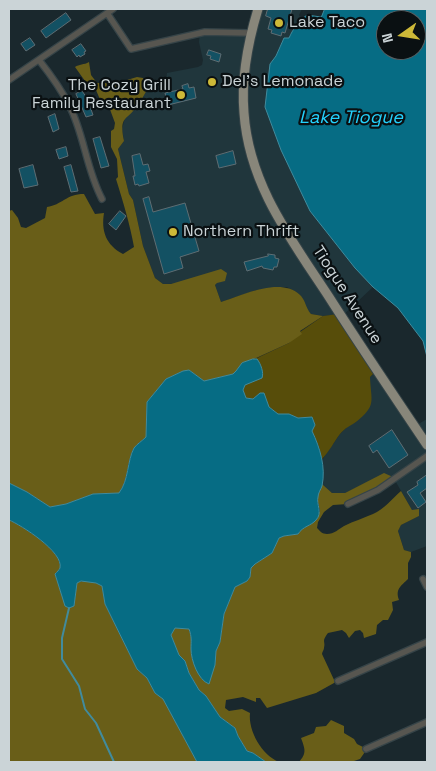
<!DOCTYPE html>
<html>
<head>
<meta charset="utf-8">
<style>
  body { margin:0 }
  #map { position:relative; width:436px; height:771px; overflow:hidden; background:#1a282d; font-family:"Space Grotesk",sans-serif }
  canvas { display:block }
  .frame { position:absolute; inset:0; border:10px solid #cbd4d7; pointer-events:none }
  .north { position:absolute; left:376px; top:10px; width:50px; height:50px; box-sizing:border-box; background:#0a1012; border:1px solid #575e61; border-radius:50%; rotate:257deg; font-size:14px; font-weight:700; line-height:20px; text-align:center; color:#cbd4d7 }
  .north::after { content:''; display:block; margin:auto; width:18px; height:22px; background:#cdb938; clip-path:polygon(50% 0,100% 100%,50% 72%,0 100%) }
</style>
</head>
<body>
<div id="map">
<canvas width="436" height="771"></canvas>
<div class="frame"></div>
<div class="north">N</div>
</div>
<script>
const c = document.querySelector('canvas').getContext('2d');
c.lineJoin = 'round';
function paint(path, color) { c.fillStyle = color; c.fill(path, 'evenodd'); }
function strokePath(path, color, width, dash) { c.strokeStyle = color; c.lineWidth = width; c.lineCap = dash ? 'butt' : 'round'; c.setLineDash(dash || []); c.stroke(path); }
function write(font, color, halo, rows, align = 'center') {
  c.font = font + ' "Space Grotesk",sans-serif'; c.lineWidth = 4.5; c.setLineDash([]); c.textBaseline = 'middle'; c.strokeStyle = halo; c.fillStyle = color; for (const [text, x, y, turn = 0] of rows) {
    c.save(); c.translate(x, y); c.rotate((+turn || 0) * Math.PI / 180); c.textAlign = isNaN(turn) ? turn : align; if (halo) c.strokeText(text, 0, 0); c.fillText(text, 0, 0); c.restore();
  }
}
const built = new Path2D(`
  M258,9H302L299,15L301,19L295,25L289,38L282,41L276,56L270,64L310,211L355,268L373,287L341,317L335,315L323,316L311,314L305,308L304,301L299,294L287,287L257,290L221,302L215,285L217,283L163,284L155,278L143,246L133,200L129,194L118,149L124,141L122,129L125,118L137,106L149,87L162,85L166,83L167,73L198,67L202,65L203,60L199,42L200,34H250Z
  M376,371L415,426L427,419V546L411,552L404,550L398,531L401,525L419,516V510H412L393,477L364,484L345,493H332L322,484V460L340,434L349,425L356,422L370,387V377Z`);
const green = new Path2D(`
  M338,314L376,371L370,377C371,402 377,405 356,422C350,426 345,428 340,434C334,442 329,452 322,459L319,447L312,431L315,425L312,417L298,418L289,414H278L269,407L264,394L260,393L253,399L246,398L243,390L255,359L289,343L300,332L323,316Z`);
const forest = new Path2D(`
  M89,62L91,75L97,83H117L137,77L143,78L149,87C145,93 142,99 138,105C126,122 119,115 124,141L118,149L129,194L133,200L143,246L155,278L163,284H171L221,269L227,273L225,281L217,283L215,285L221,302C242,295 280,277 299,294C306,300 305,307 311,314L323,316L300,331L302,334L289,343L254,359L242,363L236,372L233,374L204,381L189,370L183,371L166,379L147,402L146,437C142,441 137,444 134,448C127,460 129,479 119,493L93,494L66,504L50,507L27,492L9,483V211L12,210L18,218L21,227L26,228L45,218L47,207C62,205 66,194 84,194L95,214L104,213C101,231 106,245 123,254L134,247C130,224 123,202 116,179L118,177L117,159L111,147V131L114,129L115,123L108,104L101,102L96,90L90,88L75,67C79,64 84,65 89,62Z
  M384,473L393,477L388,482L348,504L333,505L324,512L318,522L317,528C320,531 322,534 327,534C334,534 339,529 344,526C354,521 364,518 373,514C384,509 392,499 401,491L412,510L419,509V516L401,525L398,531L404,550L411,552V557L408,563V579C401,586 395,589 399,600L392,602L393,610L388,620H383L377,625L376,634L364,638L363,633L360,630L355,631L349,638L346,633L342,630L328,633C321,642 326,641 324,648C324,650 322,652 322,654L335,682L334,683L316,693L267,708L260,698H256V702L243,697L226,700L225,708L229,711L242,709L250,713C248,731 262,755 279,762H266L253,753L247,751L238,736L235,728L220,717L206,696L199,690L189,673L185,661L179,655L171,635L175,627L189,629L193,643L191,650L215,665L216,651L220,642L224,614L235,587L247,581L250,577L251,568L255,564L272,553L279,538L284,536L298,534L301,529L312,523L320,511L317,498L322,484L332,493H345Z
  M9,520C21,525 64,552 60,568C59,570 57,572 55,574L65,605L68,608L74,606L77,583C85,579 95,582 102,586L105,604L137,669L147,678L155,693L163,698L197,762H9Z
  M331,720L344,726V733L354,739L357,744L367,749L360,759L351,762H299C307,753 305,749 301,738L314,733L316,727L326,726Z`);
const water = new Path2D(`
  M325,9H427V357L423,341L398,308L373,287L355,268L310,211L281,150L265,107L270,64L276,56L284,38H289C294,27 298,22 307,15L321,17ZM386,20H416V50H386Z
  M253,359H257C261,364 264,373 262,378L245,385L243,390L246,398L253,399L260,393H264L269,407L278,414H289L298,418L312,417L315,425L312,431C320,448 326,467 322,486C321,489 318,493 318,497C316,504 323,513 316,520C311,526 303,526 298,534L284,536L279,538L272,553L255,564L251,568L250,577L247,581L235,587L224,614L220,642L216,651L215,665L209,684C198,680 191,660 191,649C191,641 192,637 189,629L175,628L171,635L179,655L185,661L189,673L199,690L206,696L220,717L235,728L238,736L247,751L253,753L266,762H197L163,699L155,693L147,678L137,669L105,604L102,586L96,583L81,581L77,583L74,606L69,608L65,606L55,574C57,572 59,570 60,568C64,552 21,525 9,520V483L27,492L50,507L66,504L93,494L119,493C129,480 127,461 134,448C137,444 142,441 146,437L147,402L166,379L183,371L189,370L204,381L233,374L236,371L242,363Z`);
const stream = new Path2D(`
  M69,608L62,638V659L79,686L85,709L96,723L114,762`);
const building = new Path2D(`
  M268,9H292L285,33L282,32L281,36L271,33L272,30L268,29L271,18L266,16Z
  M66,13L71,20L46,38L41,31Z
  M30,38L35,45L26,51L21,44Z
  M81,44L86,51L84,52L85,54L80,57L79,55L77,57L72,50Z
  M209,50L221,54L219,62L210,59L211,56L207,55Z
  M188,84L189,88L194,87L196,98L168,105L165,93L183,89L182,86Z
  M82,91L87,98L93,115L86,117L76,94Z
  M55,114L59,129L53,132L48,117Z
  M100,137L109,166L101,168L93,139Z
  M66,147L68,156L59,159L56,150Z
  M233,151L236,164L219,168L216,156Z
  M140,154L143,165L148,164L150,171L146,172L149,183L139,186L138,184L135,185L133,176H135L132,156Z
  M33,165L38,185L24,188L19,169Z
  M71,165L78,191L71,192L64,167Z
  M149,197L153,212L185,203L199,251L180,257L183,268L164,274L143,199Z
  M120,211L126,216L116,230L109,224Z
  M268,254L275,255V258L279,259L277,267H274L273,270L263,268L262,266L247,271L244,262L268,256Z
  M392,430L408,455L389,468L377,450L373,453L369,446Z
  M427,475V488L420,493L426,502L418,508L407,492L418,485L417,482Z`);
const minor = new Path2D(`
  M107,13L131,49L205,32L251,33
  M39,60C50,74 61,89 69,105C84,133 86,169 102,199
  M9,80L113,9
  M348,504L378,490L427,456
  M423,579L427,587
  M338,681L427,642
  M366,749L427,722`);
const primary = new Path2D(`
  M258,9C248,42 241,79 244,113C249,185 291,239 329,297C361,347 394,396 427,445`);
const markers = [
  [279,23,5,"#cdb938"],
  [212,82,5,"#cdb938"],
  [181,95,5,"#cdb938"],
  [173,232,5,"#cdb938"]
];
const poiNames = [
  ["Lake Taco",289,23],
  ["Del's Lemonade",222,82],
  ["The Cozy Grill",171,86,"right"],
  ["Family Restaurant",171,104,"right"],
  ["Northern Thrift",183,232]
];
const streetNames = [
  ["Tiogue Avenue",347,295,57]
];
const waterNames = [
  ["Lake Tiogue",351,118]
];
paint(built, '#20363c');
paint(green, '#574d0a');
paint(forest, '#695e18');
paint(water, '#066c84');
strokePath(water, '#418b9d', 1);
strokePath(stream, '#418b9d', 2);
paint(building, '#135163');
strokePath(building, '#5e6d73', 1);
strokePath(minor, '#364448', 8);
strokePath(primary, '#364448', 11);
strokePath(minor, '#575650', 5.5);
strokePath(primary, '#88867a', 9);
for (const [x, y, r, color] of markers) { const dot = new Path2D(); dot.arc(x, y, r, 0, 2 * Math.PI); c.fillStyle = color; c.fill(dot); strokePath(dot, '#0a1012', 2); }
write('16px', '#cbd4d7', '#0a1012', poiNames, 'left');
write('16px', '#cbd4d7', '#0a1012', streetNames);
write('italic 18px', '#24d2fd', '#0a1012', waterNames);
</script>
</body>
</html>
